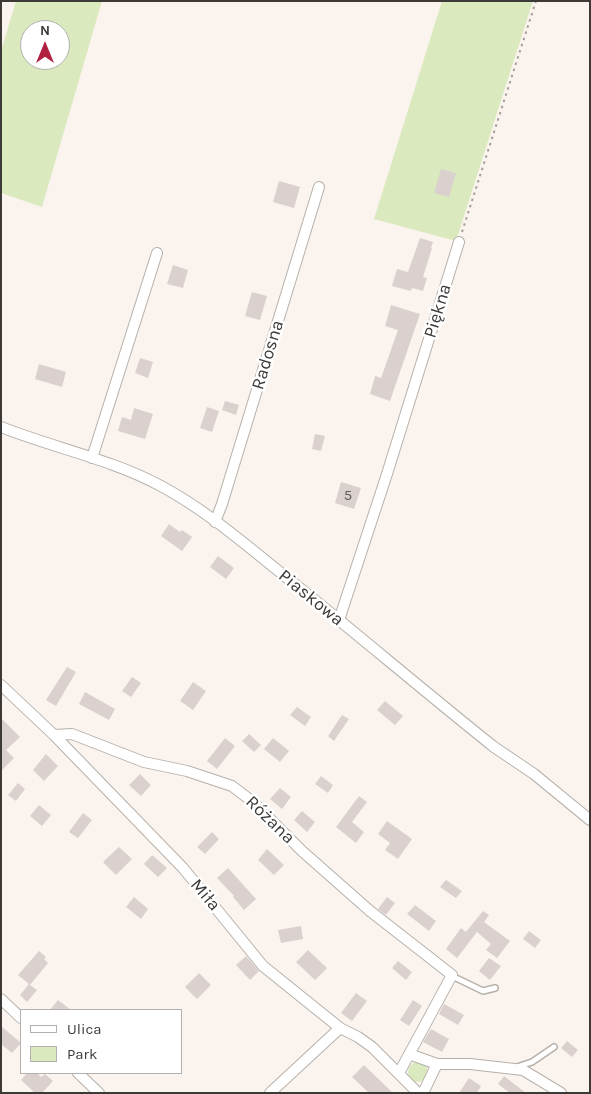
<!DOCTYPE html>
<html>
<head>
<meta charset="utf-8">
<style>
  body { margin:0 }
  #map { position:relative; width:591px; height:1094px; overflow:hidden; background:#fbf4ee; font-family:Karla,sans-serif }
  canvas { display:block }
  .frame { position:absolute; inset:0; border:2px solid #3c3936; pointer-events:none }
  .legend { position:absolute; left:20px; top:1009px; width:162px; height:65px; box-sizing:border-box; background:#fff; border:1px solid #b1b0af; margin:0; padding:6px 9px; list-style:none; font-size:15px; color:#3c3936 }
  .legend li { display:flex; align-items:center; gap:10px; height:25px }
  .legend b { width:25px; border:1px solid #b1b0af }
  .north { position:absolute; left:20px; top:20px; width:50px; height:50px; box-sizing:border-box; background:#fff; border:1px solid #b1b0af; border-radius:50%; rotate:0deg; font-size:14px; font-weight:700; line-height:20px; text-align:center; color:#3c3936 }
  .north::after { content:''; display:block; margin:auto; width:18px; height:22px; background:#b22040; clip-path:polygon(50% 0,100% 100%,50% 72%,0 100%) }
</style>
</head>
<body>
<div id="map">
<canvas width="591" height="1094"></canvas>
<div class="frame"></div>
<ul class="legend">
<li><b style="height:6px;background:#fff"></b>Ulica</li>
<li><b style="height:14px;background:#dbe9be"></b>Park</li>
</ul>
<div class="north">N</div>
</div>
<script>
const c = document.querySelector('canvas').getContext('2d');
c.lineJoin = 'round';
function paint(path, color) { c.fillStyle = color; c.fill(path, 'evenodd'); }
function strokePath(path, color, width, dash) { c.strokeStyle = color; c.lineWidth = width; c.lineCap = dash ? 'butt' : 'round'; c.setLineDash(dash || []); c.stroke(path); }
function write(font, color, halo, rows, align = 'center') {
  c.font = font + ' Karla,sans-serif'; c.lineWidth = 5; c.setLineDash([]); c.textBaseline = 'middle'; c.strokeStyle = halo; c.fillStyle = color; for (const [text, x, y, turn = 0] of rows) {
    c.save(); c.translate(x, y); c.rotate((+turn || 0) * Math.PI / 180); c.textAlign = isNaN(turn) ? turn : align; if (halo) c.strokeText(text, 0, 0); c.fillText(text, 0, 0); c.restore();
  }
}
const green = new Path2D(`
  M16,1H102L42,207L1,193V51ZM30,30H60V60H30Z
  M442,1H533L456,241L374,219Z
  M408 1072a10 10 0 1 1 20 0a10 10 0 1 1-20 0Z`);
const building = new Path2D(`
  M441,169L456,173L449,197L434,193Z
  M279,181L300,187L294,208L273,202Z
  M420,238L433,242L431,248H432L423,277L427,278L423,291L412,288L411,291L392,286L397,269L408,272Z
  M173,265L188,270L183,288L167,284Z
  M252,292L267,296L260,320L245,316Z
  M391,305L420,314L390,401L370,394L375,376L381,378L398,330L385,326Z
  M140,358L153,362L148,378L135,373Z
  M39,364L66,372L62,387L35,379Z
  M225,401L239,405L236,415L222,410Z
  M207,407L219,411L212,432L200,428Z
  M134,408L153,414L145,439L118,431L122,417L131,420Z
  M315,434L325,436L321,451L312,449Z
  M341,482L361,488L354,509L335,503Z
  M169,524L180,532L182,530L192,537L182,551L161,536Z
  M218,556L234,568L226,579L210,567Z
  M67,667L76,672L56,706L46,700Z
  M132,677L141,683L131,697L122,691Z
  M193,682L206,691L193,710L180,701Z
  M85,692L115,709L109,720L79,704Z
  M385,701L403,716L395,725L377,710Z
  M297,707L311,717L305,726L290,715Z
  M342,715L349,719L334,741L328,736Z
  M1,718L20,737L6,750L14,758L1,771Z
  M249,734L261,745L254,752L242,741Z
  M225,738L235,746L217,769L207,761Z
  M273,738L289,751L280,762L264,749Z
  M46,754L58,766L44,781L33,770Z
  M140,774L151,785L141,796L129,785Z
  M321,776L333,785L328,793L315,784Z
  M18,783L25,789L16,801L8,795Z
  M280,788L291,797L282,809L270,799Z
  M359,796L367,802L352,822L364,832L356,843L336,827Z
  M39,805L51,815L42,826L30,816Z
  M302,811L315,822L307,832L294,820Z
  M83,813L92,820L78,838L69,832Z
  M387,821L412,839L398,859L385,850L390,843L378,834Z
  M212,832L219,839L205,854L197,847Z
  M119,847L132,859L116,875L103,862Z
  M267,849L284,865L274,875L258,860Z
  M152,855L167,868L158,877L144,864Z
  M228,868L256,899L244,910L233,897L234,896L217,878Z
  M446,880L462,891L456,898L440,887Z
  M134,897L148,909L141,919L126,907Z
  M387,897L395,903L386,915L378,909Z
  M415,905L436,921L429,931L407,914Z
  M483,911L489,915L484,922L510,941L497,958L486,950L491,944L477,932L457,958L446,949L461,928L466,932Z
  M301,926L303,939L281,943L278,930Z
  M529,931L541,940L535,948L523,939Z
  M308,950L327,968L315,980L296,962Z
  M39,951L46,957L44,959L48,963L30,985L37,990L27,1002L20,995L29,984L18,975Z
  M246,956L259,971L250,980L236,965Z
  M489,958L501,966L490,980L479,971Z
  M398,961L412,972L406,980L392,968Z
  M199,973L211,985L197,999L185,987Z
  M356,993L367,1001L352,1021L341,1013Z
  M58,1000L71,1010H50Z
  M413,1000L422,1006L409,1026L400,1020Z
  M444,1004L464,1015L458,1025L439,1014Z
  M1,1026L21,1043L12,1053L1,1044Z
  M431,1029L449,1039L442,1052L423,1042Z
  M567,1041L578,1050L572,1057L561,1048Z
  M364,1065L393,1093H369L352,1077Z
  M27,1073H37L41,1077L45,1074L53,1081L42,1093H35L21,1080Z
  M504,1076L526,1093H510L498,1084Z
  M469,1078L481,1086L477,1093H459Z`);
const path = new Path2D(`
  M462,232L536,1`);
const lane = new Path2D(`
  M452,976L483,991L495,988
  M517,1067L532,1062L554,1047`);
const street = new Path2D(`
  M1,427C54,448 111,459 161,486C206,510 246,545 286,577C356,633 424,691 494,747L534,774L590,820
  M92,458L157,253
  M215,522L222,504L319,187
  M339,620L387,474L459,242
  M1,685L54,735L183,868L263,966L340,1028L358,1037L372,1047L418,1093
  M54,735L72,734L144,762L187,771L232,786L253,802L302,851L370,911L452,975L399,1073
  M1,999L21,1018
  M409,1054L437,1064
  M78,1073L99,1093
  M270,1093L340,1028
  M423,1093L437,1064H470L523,1070L561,1093`);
const numberNames = [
  ["5",348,496]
];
const streetNames = [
  ["Piękna",438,311,-73],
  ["Radosna",268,355,-73],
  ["Piaskowa",311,598,39],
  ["Różana",270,820,44],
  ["Miła",205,895,50]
];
paint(green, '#dbe9be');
paint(building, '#dad0cd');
strokePath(lane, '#b6b0aa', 8);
strokePath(street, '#b6b0aa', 12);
strokePath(path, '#a5a09b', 2, [2.5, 4]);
strokePath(lane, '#fff', 5);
strokePath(street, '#fff', 10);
write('15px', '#645f5c', null, numberNames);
write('18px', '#3c3936', '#fff', streetNames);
</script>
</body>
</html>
